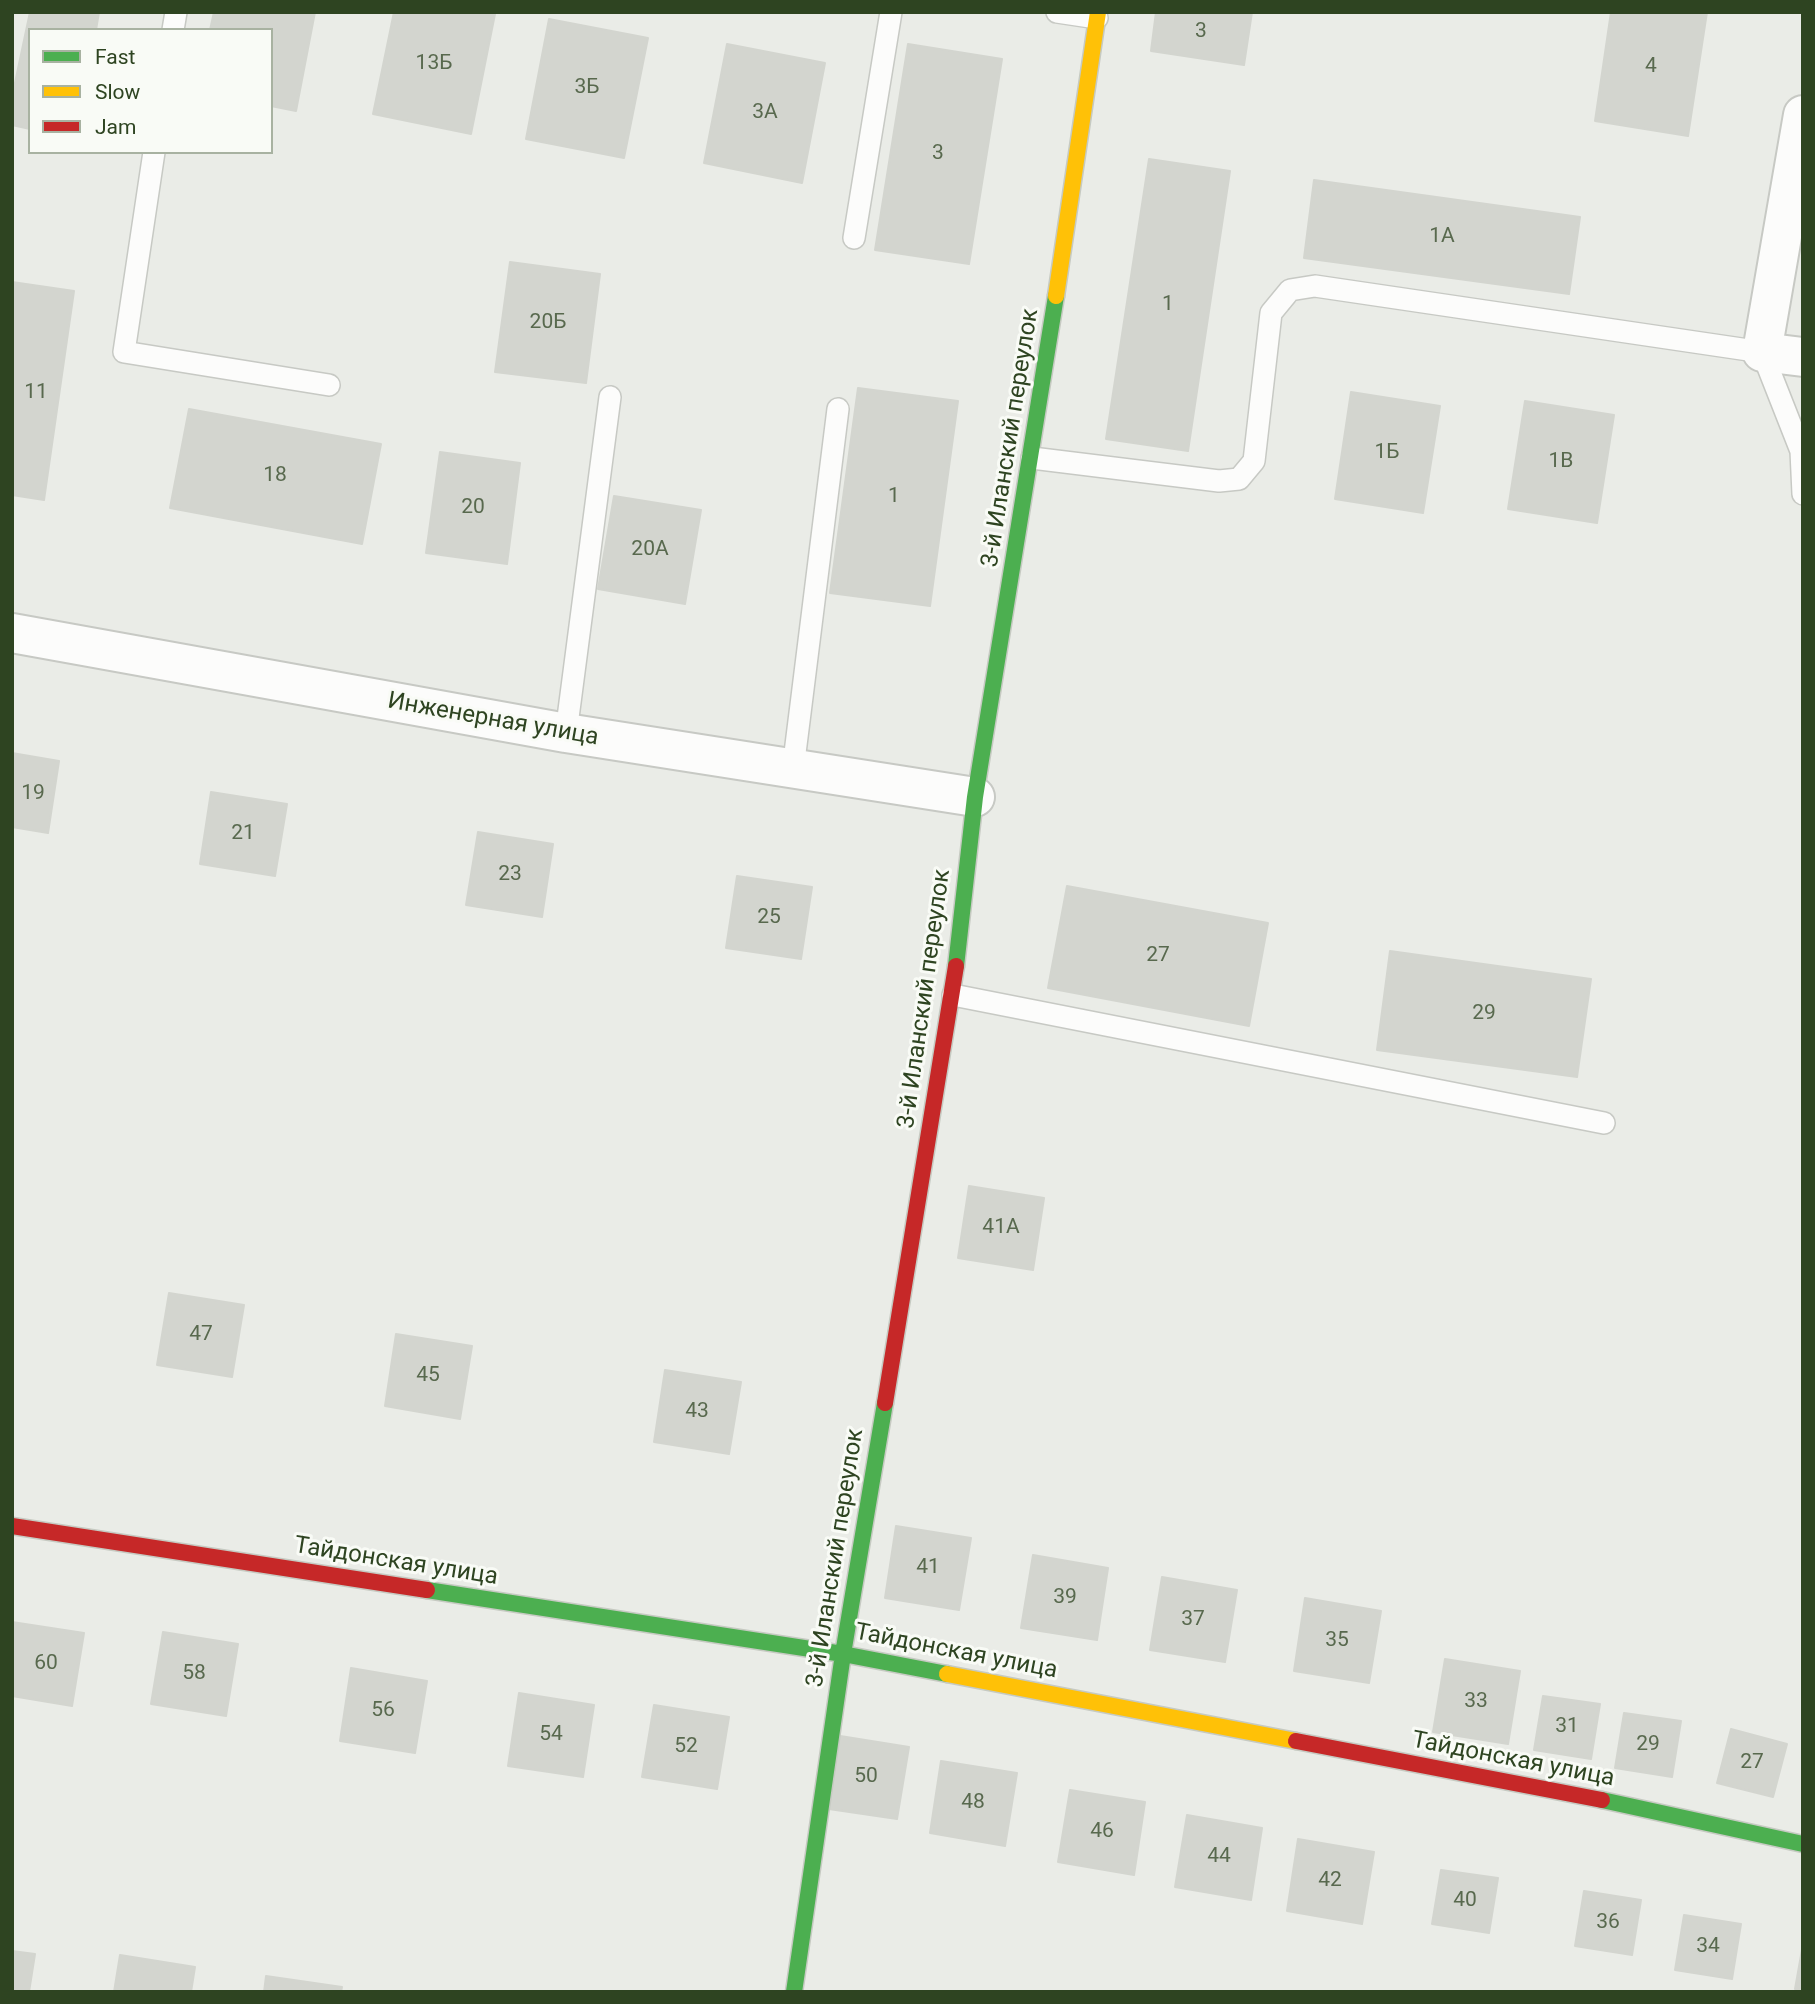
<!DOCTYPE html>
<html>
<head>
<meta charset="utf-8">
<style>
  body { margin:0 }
  #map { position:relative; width:1815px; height:2004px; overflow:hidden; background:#eaece7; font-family:Roboto,sans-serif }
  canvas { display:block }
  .frame { position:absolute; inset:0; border:14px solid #2e4421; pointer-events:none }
  .legend { position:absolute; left:28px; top:28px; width:245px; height:126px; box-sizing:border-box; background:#f9fbf6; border:2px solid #a8b2a1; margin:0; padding:9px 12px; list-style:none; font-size:21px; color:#2e4421 }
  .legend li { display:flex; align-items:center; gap:14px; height:35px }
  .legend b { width:35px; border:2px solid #a8b2a1 }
</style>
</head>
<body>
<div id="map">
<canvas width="1815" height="2004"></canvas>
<div class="frame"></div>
<ul class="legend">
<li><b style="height:9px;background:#4caf50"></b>Fast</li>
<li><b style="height:9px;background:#ffc107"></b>Slow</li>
<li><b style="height:9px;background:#c62828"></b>Jam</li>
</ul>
</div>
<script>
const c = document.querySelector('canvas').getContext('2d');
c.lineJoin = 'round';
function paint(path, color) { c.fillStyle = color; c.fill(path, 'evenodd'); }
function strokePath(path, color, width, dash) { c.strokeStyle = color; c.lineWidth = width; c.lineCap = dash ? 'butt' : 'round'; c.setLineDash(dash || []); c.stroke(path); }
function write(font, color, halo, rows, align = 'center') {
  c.font = font + ' Roboto,sans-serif'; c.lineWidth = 6; c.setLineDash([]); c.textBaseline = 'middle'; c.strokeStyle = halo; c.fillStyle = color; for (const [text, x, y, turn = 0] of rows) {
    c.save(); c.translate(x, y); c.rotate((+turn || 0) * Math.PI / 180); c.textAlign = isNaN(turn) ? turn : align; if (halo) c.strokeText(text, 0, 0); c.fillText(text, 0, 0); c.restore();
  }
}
const building = new Path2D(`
  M30,12H99L96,30H30V129L12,125V97Z
  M214,12H315L296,111L271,106V30H210Z
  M394,12L495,14L471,134L373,114Z
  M1156,12H1252L1244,65L1151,51Z
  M1611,12H1707L1688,136L1595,121Z
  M549,19L648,38L624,158L526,139Z
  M727,44L825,63L802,183L704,163Z
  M908,44L1002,59L969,264L875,250Z
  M1149,159L1230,171L1188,451L1106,439Z
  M1314,180L1580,217L1569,294L1304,258Z
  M510,262L600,274L586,383L495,372Z
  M12,282L74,291L44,500L12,495Z
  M858,388L958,401L930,606L830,593Z
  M1351,392L1440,406L1423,513L1335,499Z
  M1525,401L1614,415L1597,523L1508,509Z
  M189,409L381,444L362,544L170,508Z
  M440,452L520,463L507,564L426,553Z
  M614,496L701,510L685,604L598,589Z
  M12,753L59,761L48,833L12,827Z
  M211,792L287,804L275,876L200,864Z
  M478,832L553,844L542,917L466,905Z
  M737,876L812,887L801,959L726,948Z
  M1067,886L1268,923L1249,1026L1048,988Z
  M1390,951L1591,979L1577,1077L1377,1050Z
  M969,1186L1044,1198L1033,1270L958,1258Z
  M169,1293L244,1305L232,1377L157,1365Z
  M396,1334L472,1346L460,1419L385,1406Z
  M665,1370L741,1382L729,1454L654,1442Z
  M896,1526L971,1538L959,1610L885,1598Z
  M1033,1555L1108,1568L1097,1640L1021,1628Z
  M1162,1577L1237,1590L1225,1662L1150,1650Z
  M1305,1598L1381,1611L1369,1683L1294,1671Z
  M12,1622L84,1633L72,1706L12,1696Z
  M163,1632L238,1644L226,1716L151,1704Z
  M1445,1659L1520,1671L1508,1744L1433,1732Z
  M351,1668L427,1681L415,1753L340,1741Z
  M519,1693L594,1705L583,1777L508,1766Z
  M1543,1696L1600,1704L1591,1759L1534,1750Z
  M654,1705L729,1717L717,1789L642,1777Z
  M1624,1713L1681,1721L1672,1777L1615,1768Z
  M1731,1729L1787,1744L1773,1797L1717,1783Z
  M834,1735L909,1747L897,1819L822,1808Z
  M941,1761L1017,1773L1005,1846L930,1833Z
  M1070,1790L1145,1802L1134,1875L1058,1862Z
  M1187,1815L1262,1828L1251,1900L1175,1887Z
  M1298,1839L1374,1852L1362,1924L1287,1911Z
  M1441,1870L1498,1878L1489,1933L1432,1924Z
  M1584,1891L1641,1900L1632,1955L1575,1946Z
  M1684,1915L1741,1924L1732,1979L1675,1970Z
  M1803,1944V1990L1795,1989Z
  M12,1951L35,1954L29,1992H12Z
  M120,1955L195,1967L191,1992H114Z
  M266,1976L342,1987L341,1992H264Z`);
const lane = new Path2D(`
  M1057,12L1097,18
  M173,30L176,12
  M154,152L124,352L329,385
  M854,238L891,12
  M1032,458L1219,481L1239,479L1254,461L1271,313L1290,290L1315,286L1762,352L1801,451L1803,494
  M566,733L610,397
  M793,769L838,409
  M953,995L1604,1123`);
const street = new Path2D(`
  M1803,115L1762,352L1803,357
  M12,633L566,733L975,797`);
const fast = new Path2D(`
  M956,966L975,797L1056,296
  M427,1590L843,1654L947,1674
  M1602,1800L1803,1844
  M794,1992L843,1654L885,1403`);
const slow = new Path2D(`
  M1056,296L1098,12
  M947,1674L1296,1741`);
const jam = new Path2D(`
  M885,1403L956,966
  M12,1526L427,1590
  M1296,1741L1602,1800`);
const numberNames = [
  ["3",1201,32],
  ["13Б",434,64],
  ["4",1651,67],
  ["3Б",587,88],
  ["3А",765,113],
  ["3",938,154],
  ["1А",1442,237],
  ["1",1168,305],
  ["20Б",548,323],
  ["11",36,393],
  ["1Б",1387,453],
  ["1В",1561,462],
  ["18",275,476],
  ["1",894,497],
  ["20",473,508],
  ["20А",650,550],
  ["19",33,794],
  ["21",243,834],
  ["23",510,875],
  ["25",769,918],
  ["27",1158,956],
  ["29",1484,1014],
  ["41А",1001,1228],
  ["47",201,1335],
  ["45",428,1376],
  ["43",697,1412],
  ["41",928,1568],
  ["39",1065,1598],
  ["37",1193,1620],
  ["35",1337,1641],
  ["60",46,1664],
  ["58",194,1674],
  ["33",1476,1702],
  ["56",383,1711],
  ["31",1567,1727],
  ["54",551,1735],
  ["29",1648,1745],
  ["52",686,1747],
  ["27",1752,1763],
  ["50",866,1777],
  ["48",973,1803],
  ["46",1102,1832],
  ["44",1219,1857],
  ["42",1330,1881],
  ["40",1465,1901],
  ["36",1608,1923],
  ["34",1708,1947]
];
const streetNames = [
  ["3-й Иланский переулок",1011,438,-81],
  ["Инженерная улица",493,720,10],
  ["3-й Иланский переулок",925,999,-82],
  ["3-й Иланский переулок",836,1558,-81],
  ["Тайдонская улица",396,1562,9],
  ["Тайдонская улица",956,1652,11],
  ["Тайдонская улица",1513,1760,11]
];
paint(building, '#d3d5cf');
strokePath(building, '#d3d5cf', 2);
strokePath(lane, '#c7c9c4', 24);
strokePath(street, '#c7c9c4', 42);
strokePath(fast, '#c6cac2', 19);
strokePath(slow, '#c6cac2', 19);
strokePath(jam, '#c6cac2', 19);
strokePath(lane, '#fcfcfb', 21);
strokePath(street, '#fcfcfb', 38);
strokePath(fast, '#4caf50', 16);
strokePath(slow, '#ffc107', 16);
strokePath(jam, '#c62828', 16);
write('21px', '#58694e', null, numberNames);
write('24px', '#2e4421', '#f9fbf6', streetNames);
</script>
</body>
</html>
